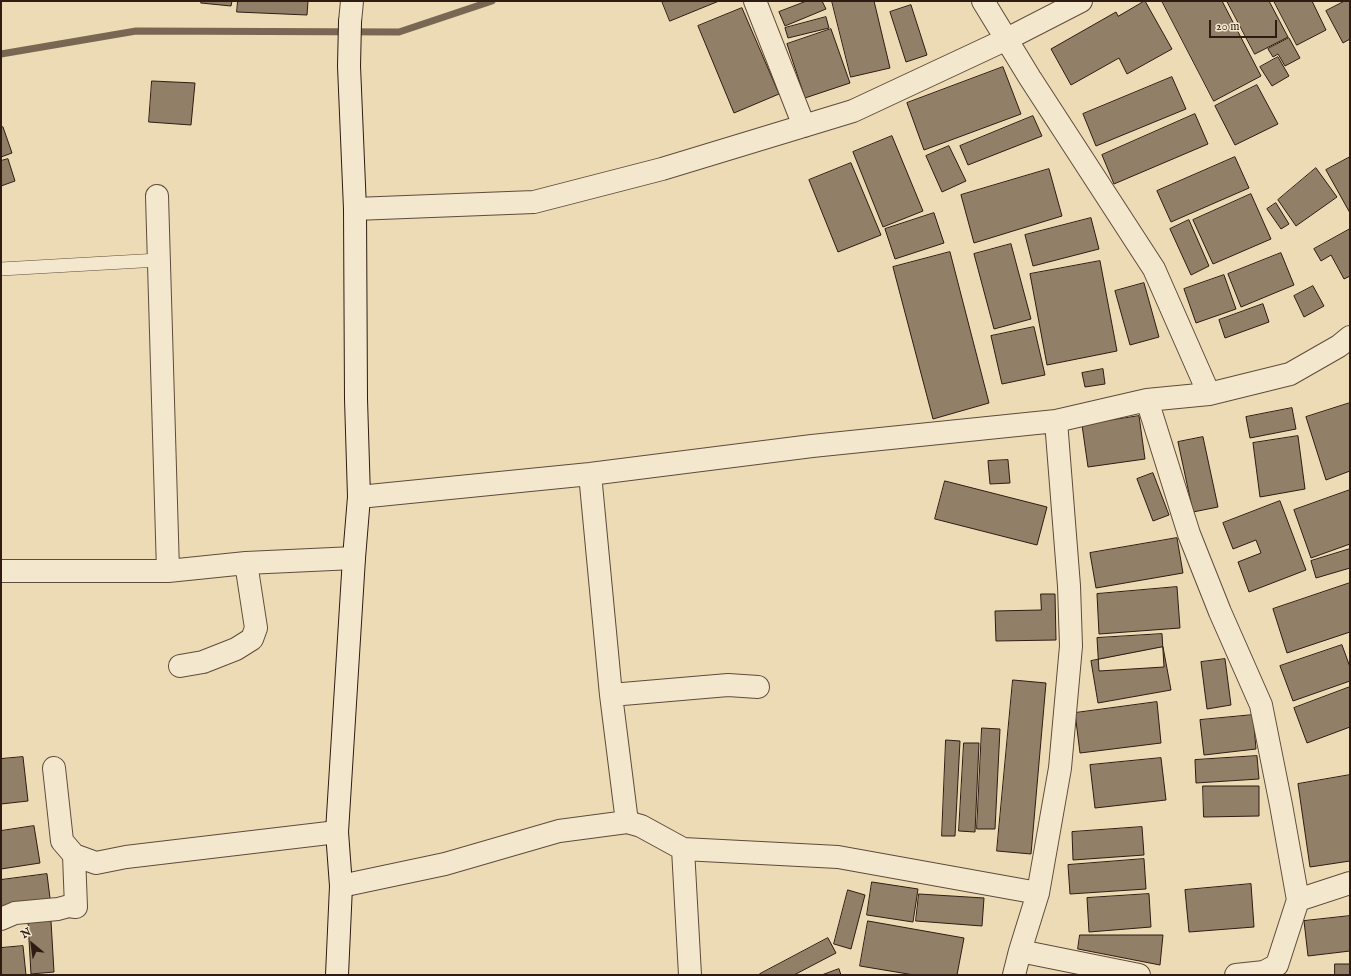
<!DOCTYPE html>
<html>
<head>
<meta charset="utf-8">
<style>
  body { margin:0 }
  #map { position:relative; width:1351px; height:976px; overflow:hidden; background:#ecdbb4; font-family:"IM FELL English",serif }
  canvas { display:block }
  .frame { position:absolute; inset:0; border:2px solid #301b13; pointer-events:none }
  .north { position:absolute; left:12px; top:924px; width:40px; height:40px; -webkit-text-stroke:3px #f3e8ce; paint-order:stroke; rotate:331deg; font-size:11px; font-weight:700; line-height:16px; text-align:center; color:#301b13 }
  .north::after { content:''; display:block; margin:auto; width:14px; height:18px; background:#301b13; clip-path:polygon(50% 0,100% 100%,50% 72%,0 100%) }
  .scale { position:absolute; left:1209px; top:20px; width:68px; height:18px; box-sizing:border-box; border:2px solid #301b13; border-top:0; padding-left:5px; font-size:12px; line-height:14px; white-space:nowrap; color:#301b13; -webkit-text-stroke:3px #f3e8ce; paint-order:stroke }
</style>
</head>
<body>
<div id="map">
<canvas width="1351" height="976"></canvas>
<div class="frame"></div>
<div class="north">N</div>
<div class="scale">20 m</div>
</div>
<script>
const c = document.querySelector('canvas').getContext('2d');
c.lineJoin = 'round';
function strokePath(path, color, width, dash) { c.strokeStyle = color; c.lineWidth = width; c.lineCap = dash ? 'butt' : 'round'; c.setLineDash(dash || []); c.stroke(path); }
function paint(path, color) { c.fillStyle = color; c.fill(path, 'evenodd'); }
const stream = new Path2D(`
  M1,54L136,31L399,32L492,1`);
const building = new Path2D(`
  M202,1H232L231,6L201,3Z
  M238,1H308L307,15L237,12Z
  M662,1H719L670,21Z
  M807,1H822L826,9L785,26L779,12Z
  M832,1H874L890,68L851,77Z
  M1145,1L1172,49L1127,74L1119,58L1071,85L1051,49L1116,12L1118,16Z
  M1162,1H1222L1261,76L1214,101Z
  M1227,1H1269L1288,37L1255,54Z
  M1274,1H1312L1326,30L1297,45Z
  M1345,1H1350V39L1343,43L1326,11Z
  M911,5L927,55L906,62L890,12Z
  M742,8L779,94L734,113L698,26Z
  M826,17L829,28L788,38L785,28Z
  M831,29L850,83L805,98L787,44Z
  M1289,38L1300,58L1285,66L1278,54L1273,57L1268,49Z
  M1278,57L1289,76L1272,86L1260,67Z
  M1003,67L1021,114L924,150L907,103Z
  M1172,77L1186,109L1096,146L1083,114Z
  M152,81L195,83L191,125L149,122Z
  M1257,85L1278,124L1235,145L1215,106Z
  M1195,114L1208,144L1114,184L1102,155Z
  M1033,116L1042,136L968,165L960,146Z
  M3,127L12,153L1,157V128Z
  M892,136L923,211L883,227L853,152Z
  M949,146L966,181L942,192L926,156Z
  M1235,157L1249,188L1171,222L1157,191Z
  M1350,157V213L1326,170Z
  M8,159L15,181L1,186V161Z
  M851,163L881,235L838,252L809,180Z
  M1316,168L1337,197L1296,226L1278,200Z
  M1049,169L1062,216L974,243L961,195Z
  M1251,194L1271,239L1213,264L1193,220Z
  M1276,203L1289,224L1281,229L1267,209Z
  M934,213L944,243L895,259L885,229Z
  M1091,218L1099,249L1033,266L1025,235Z
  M1189,220L1209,266L1191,275L1170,229Z
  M1350,229V276L1344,279L1331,255L1321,261L1314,249Z
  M1011,244L1031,319L994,329L974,254Z
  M950,252L989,403L933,419L893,267Z
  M1281,253L1294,285L1241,307L1228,274Z
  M1100,261L1117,351L1047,365L1030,274Z
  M1224,275L1236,309L1196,323L1184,289Z
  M1144,283L1159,337L1130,345L1115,291Z
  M1313,286L1324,306L1304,317L1294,296Z
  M1263,304L1269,322L1225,338L1219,320Z
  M1034,327L1045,375L1002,384L991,336Z
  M1103,369L1105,384L1085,387L1082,373Z
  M1350,403V471L1326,480L1306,417Z
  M1292,408L1296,429L1250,438L1246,417Z
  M1139,416L1145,459L1088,467L1082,425Z
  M1298,436L1305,489L1260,497L1253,443Z
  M1203,437L1218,507L1193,512L1178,442Z
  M1008,460L1010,483L990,484L988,461Z
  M1153,473L1169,515L1153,521L1137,479Z
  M945,481L1047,507L1037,545L935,519Z
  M1350,490V544L1311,558L1294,510Z
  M1280,501L1306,570L1249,592L1238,562L1261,553L1256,540L1233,549L1223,523Z
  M1177,538L1183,573L1096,588L1090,553Z
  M1350,549V568L1316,578L1311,561Z
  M1350,583V632L1287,653L1273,609Z
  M1177,587L1180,628L1099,634L1097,594Z
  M1041,594H1055L1056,640L996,641L995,611L1041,610Z
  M1162,634L1164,667L1099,671L1097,638Z
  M1342,645L1350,667V681L1293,701L1280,666Z
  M1163,647L1171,690L1098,703L1091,661Z
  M1225,659L1231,705L1207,709L1201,662Z
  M1013,680L1046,683L1031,854L997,851Z
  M1350,687V727L1307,743L1294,708Z
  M1157,702L1161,743L1080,753L1075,713Z
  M1253,715L1256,749L1204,755L1200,720Z
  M982,728L1000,729L995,829H977Z
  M946,740L960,741L955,836H942Z
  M964,743H979L975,832L959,831Z
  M1257,756L1259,779L1196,783L1195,760Z
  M23,757L28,801L1,804V759Z
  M1161,758L1166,800L1095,808L1090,765Z
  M1350,775V861L1310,867L1298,784Z
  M1203,786H1259V816L1204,817Z
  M34,826L40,863L1,869V831Z
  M1142,827L1144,855L1073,860L1072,832Z
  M1144,859L1146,889L1070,894L1068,865Z
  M47,874L51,906L1,913V880Z
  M872,882L918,889L913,922L867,915Z
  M1251,884L1254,927L1189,932L1185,890Z
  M848,890L865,895L851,949L834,944Z
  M919,894L984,898L982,926L916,921Z
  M1149,894L1151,927L1089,932L1087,898Z
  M1350,916V951L1308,956L1304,921Z
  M51,921L54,972L31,974L28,923Z
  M868,921L964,938L957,975H914L860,966Z
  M1080,935H1163L1160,965L1078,949Z
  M828,938L836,953L794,975H761L760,974Z
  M23,946L26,975H1V948Z
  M1335,964H1350V975H1335Z
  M839,969L841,975H822Z`);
const lane = new Path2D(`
  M1,269L159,260`);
const street = new Path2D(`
  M755,1L804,126
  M983,1L1030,78L1154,269L1209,394
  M350,22L352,1
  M157,196L168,571
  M355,209L534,202L662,169L853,111L1007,39L1081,1
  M1147,400L1189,534L1220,612L1261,705L1281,805L1298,900L1277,965L1264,972L1236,975
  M590,474L611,695L627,822
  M359,497L590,474L812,446L1056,421L1147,400L1209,394L1290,374L1339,346L1350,337
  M1,571H168L246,563L354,558
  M180,666L203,662L236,649L252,639L256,628L246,563
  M611,695L728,685L758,687
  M54,768L62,841L74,855L96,863L126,857L337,832
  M683,849L690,975
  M341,886L445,864L559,831L627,822L641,826L683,849L838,857L1038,893
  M1298,900L1350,883
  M1,919L15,913L58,909L69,906L76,907L74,855
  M1020,951L1139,975
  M1014,975L1020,951L1038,893L1060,768L1071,646L1069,586L1056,421`);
const secondary = new Path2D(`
  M337,975L341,886L337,832L354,558L359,497L356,399L355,209L349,66L350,22`);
strokePath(stream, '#7a6753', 7);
paint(building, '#927f67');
strokePath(building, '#301b13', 1);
strokePath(lane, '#5f4b3b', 14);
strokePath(street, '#5f4b3b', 24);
strokePath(secondary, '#301b13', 24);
strokePath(lane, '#f3e8ce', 13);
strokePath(street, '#f3e8ce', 22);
strokePath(secondary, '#f3e8ce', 22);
</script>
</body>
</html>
